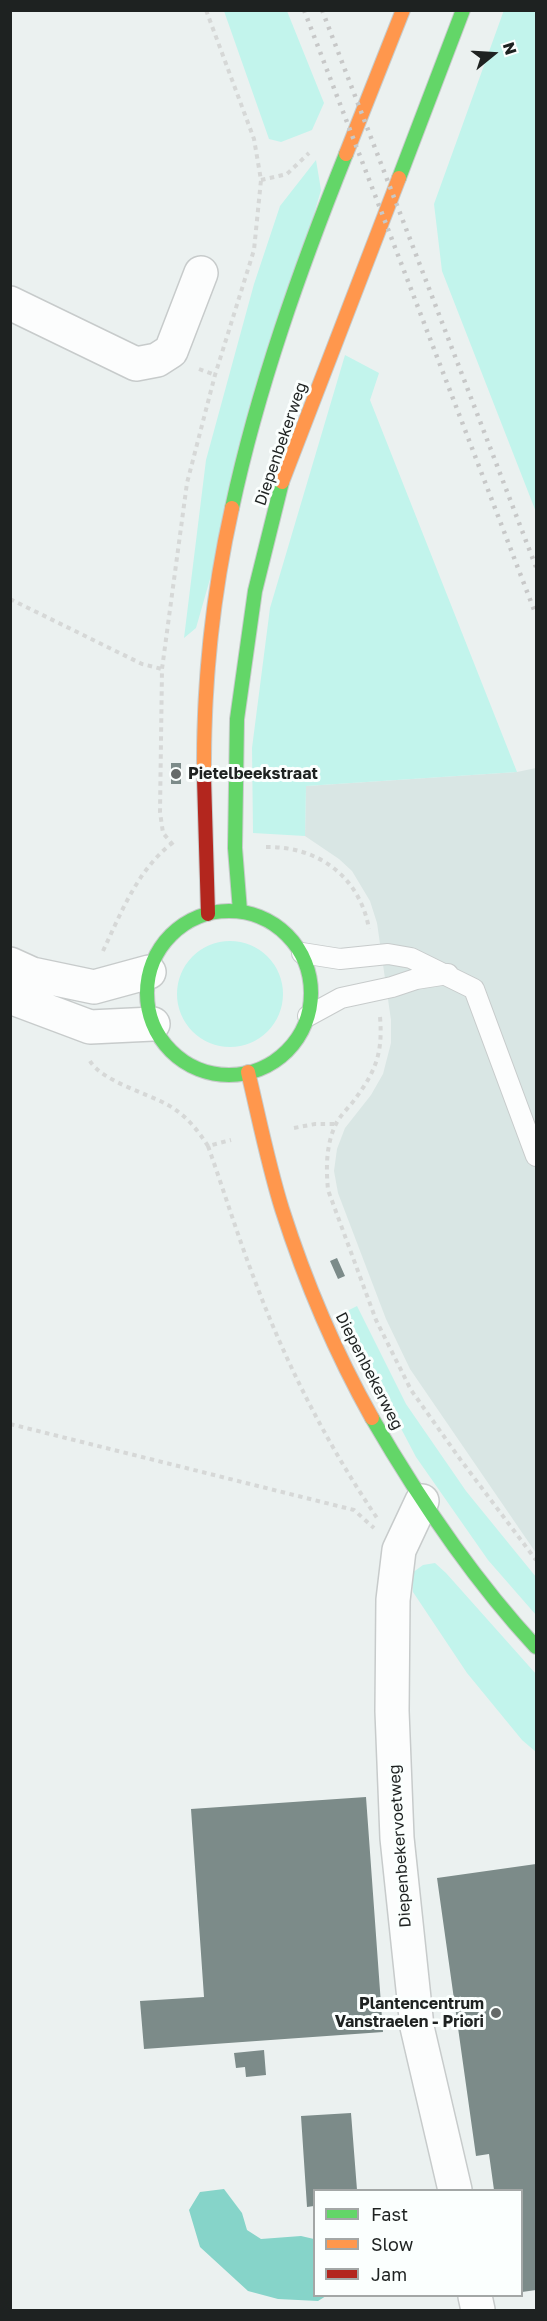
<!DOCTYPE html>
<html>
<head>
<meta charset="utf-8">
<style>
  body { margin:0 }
  #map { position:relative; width:547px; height:2321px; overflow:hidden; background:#ebf1f0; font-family:"Golos Text",sans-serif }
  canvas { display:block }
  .frame { position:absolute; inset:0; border:12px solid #1e2221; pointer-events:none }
  .legend { position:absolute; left:313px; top:2189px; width:210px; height:108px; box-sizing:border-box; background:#fbfffe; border:2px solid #a3a7a6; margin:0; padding:8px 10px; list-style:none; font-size:18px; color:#1e2221 }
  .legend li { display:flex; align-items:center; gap:12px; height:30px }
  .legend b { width:30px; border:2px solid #a3a7a6 }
  .north { position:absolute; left:463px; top:24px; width:60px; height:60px; -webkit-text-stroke:4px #fbfffe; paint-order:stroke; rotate:72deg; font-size:16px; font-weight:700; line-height:24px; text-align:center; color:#1e2221 }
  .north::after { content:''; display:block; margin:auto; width:21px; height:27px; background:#1e2221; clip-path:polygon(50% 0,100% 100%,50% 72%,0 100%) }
</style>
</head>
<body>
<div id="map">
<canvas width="547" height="2321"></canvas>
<div class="frame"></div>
<ul class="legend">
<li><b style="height:8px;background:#63d668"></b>Fast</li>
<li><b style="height:8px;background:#ff974d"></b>Slow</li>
<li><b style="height:8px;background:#b3261e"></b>Jam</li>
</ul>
<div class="north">N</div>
</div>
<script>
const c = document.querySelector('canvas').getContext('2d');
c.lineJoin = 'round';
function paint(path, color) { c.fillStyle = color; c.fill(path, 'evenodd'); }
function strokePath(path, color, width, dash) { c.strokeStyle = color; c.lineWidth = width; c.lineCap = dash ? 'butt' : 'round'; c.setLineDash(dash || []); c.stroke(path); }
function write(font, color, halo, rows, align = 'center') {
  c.font = font + ' "Golos Text",sans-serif'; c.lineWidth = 6; c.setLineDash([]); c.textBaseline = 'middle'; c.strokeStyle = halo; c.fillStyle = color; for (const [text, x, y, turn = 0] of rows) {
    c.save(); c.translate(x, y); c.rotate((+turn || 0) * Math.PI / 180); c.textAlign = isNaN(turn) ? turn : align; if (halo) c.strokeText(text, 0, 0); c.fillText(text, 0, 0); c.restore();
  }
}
const built = new Path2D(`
  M536,768V1553L410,1369L386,1319L338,1193L334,1171L337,1149L345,1128L371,1095L383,1074L391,1043V1020L377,923L370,901L352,871L339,859L305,836L306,786L517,772Z`);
const green = new Path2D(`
  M504,10L536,11V512L442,271L434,204Z
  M224,11H287L324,103L312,130L281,142L269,139Z
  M316,160L321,190L196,628L184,638L206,460L254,284L280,206Z
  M345,355L379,373L370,400L517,772L306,786L305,836L253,833L252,748L270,608Z
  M177 994a53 53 0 1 1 106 0a53 53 0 1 1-106 0Z
  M357,1306L406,1404L466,1491L536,1577V1615L488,1560L416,1457L341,1314Z
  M435,1563L446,1573L536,1674V1752L522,1740L467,1673L413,1592L412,1573L423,1565Z`);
const water = new Path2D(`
  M224,2189L242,2213L247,2230L261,2239L301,2236L314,2239V2296H326L318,2301L278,2299L248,2291L200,2247L189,2210L200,2192Z`);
const building = new Path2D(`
  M171,763H181V784H171Z
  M337,1258L345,1276L338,1279L330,1261Z
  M366,1797L383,2032L144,2049L140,2001L204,1997L191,1809Z
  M536,1864V2290L522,2292V2190H494L489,2154L476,2156L437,1878Z
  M264,2050L266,2075L246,2077L245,2067L236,2068L234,2053Z
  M351,2113L357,2190H314V2206L307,2207L301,2116Z`);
const path = new Path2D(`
  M261,180L287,174L309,153
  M199,369L215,375
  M10,599L142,664L162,669
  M173,845L163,833L160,812L162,669L187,483L215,375L254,250L261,180L254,139L206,10
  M266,847C318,846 360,877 369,929
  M103,951C121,913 137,871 171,844
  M380,1017C383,1052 376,1071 355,1099C349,1108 339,1116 335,1126C326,1146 326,1168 328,1190L376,1320L411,1390L460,1459L536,1560
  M90,1061C102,1081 146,1093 166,1104C185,1114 197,1129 208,1146L231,1140
  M294,1128L315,1124H335
  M208,1146C224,1191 238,1237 255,1281C286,1364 327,1444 377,1518
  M10,1424L354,1510L374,1528`);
const lane = new Path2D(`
  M302,953L340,959L388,954L411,958L474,989L536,1156
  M308,1016L341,998L392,987L416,979L448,974`);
const street = new Path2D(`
  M10,303L136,364L157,360L171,351L201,273
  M10,964L32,974L94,987L149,972
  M10,997L90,1027L153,1024
  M422,1501L399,1550L393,1600L392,1711L397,1838L417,2027L455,2190
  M475,2296L478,2310`);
const fast = new Path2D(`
  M399,178L463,10
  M232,508C258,387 300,269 346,154
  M147 993a82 82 0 1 1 164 0a82 82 0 1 1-164 0Z
  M240,911L235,848L237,719L255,591L282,482
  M372,1418C419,1499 472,1578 536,1647`);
const slow = new Path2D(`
  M346,154L403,10
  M282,482L399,178
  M204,778C203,687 212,597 232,508
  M248,1072C259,1118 268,1164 282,1209C305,1281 335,1352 372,1418`);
const jam = new Path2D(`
  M204,778L208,914`);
const rail = new Path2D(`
  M304,10L536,615
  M322,10L536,567`);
const markers = [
  [176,774,6,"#666a69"],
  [496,2013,6,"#666a69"]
];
const streetNames = [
  ["Diepenbekerweg",281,444,-71],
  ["Diepenbekerweg",369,1371,63],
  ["Diepenbekervoetweg",400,1846,-94]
];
const poiNames = [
  ["Pietelbeekstraat",188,774],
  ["Plantencentrum",484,2004,"right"],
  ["Vanstraelen - Priori",484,2022,"right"]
];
paint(built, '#d9e6e4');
paint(green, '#c2f4ec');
paint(water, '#86d4c9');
paint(building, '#7c8b89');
strokePath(lane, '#c7cbcb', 22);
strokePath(street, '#c7cbcb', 36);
strokePath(fast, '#c7cbcb', 16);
strokePath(slow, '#c7cbcb', 16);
strokePath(jam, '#c7cbcb', 16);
strokePath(path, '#d6d8d7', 4, [4.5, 4.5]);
strokePath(lane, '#fcfdfd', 20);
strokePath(street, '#fcfdfd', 33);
strokePath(fast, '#63d668', 14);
strokePath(slow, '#ff974d', 14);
strokePath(jam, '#b3261e', 14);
strokePath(rail, '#c7c8c8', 4.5, [3, 6]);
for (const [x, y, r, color] of markers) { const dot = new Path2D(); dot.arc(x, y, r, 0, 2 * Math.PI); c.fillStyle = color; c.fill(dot); strokePath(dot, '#fbfffe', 2); }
write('16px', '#1e2221', '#fbfffe', streetNames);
write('bold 16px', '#1e2221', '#fbfffe', poiNames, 'left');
</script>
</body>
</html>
